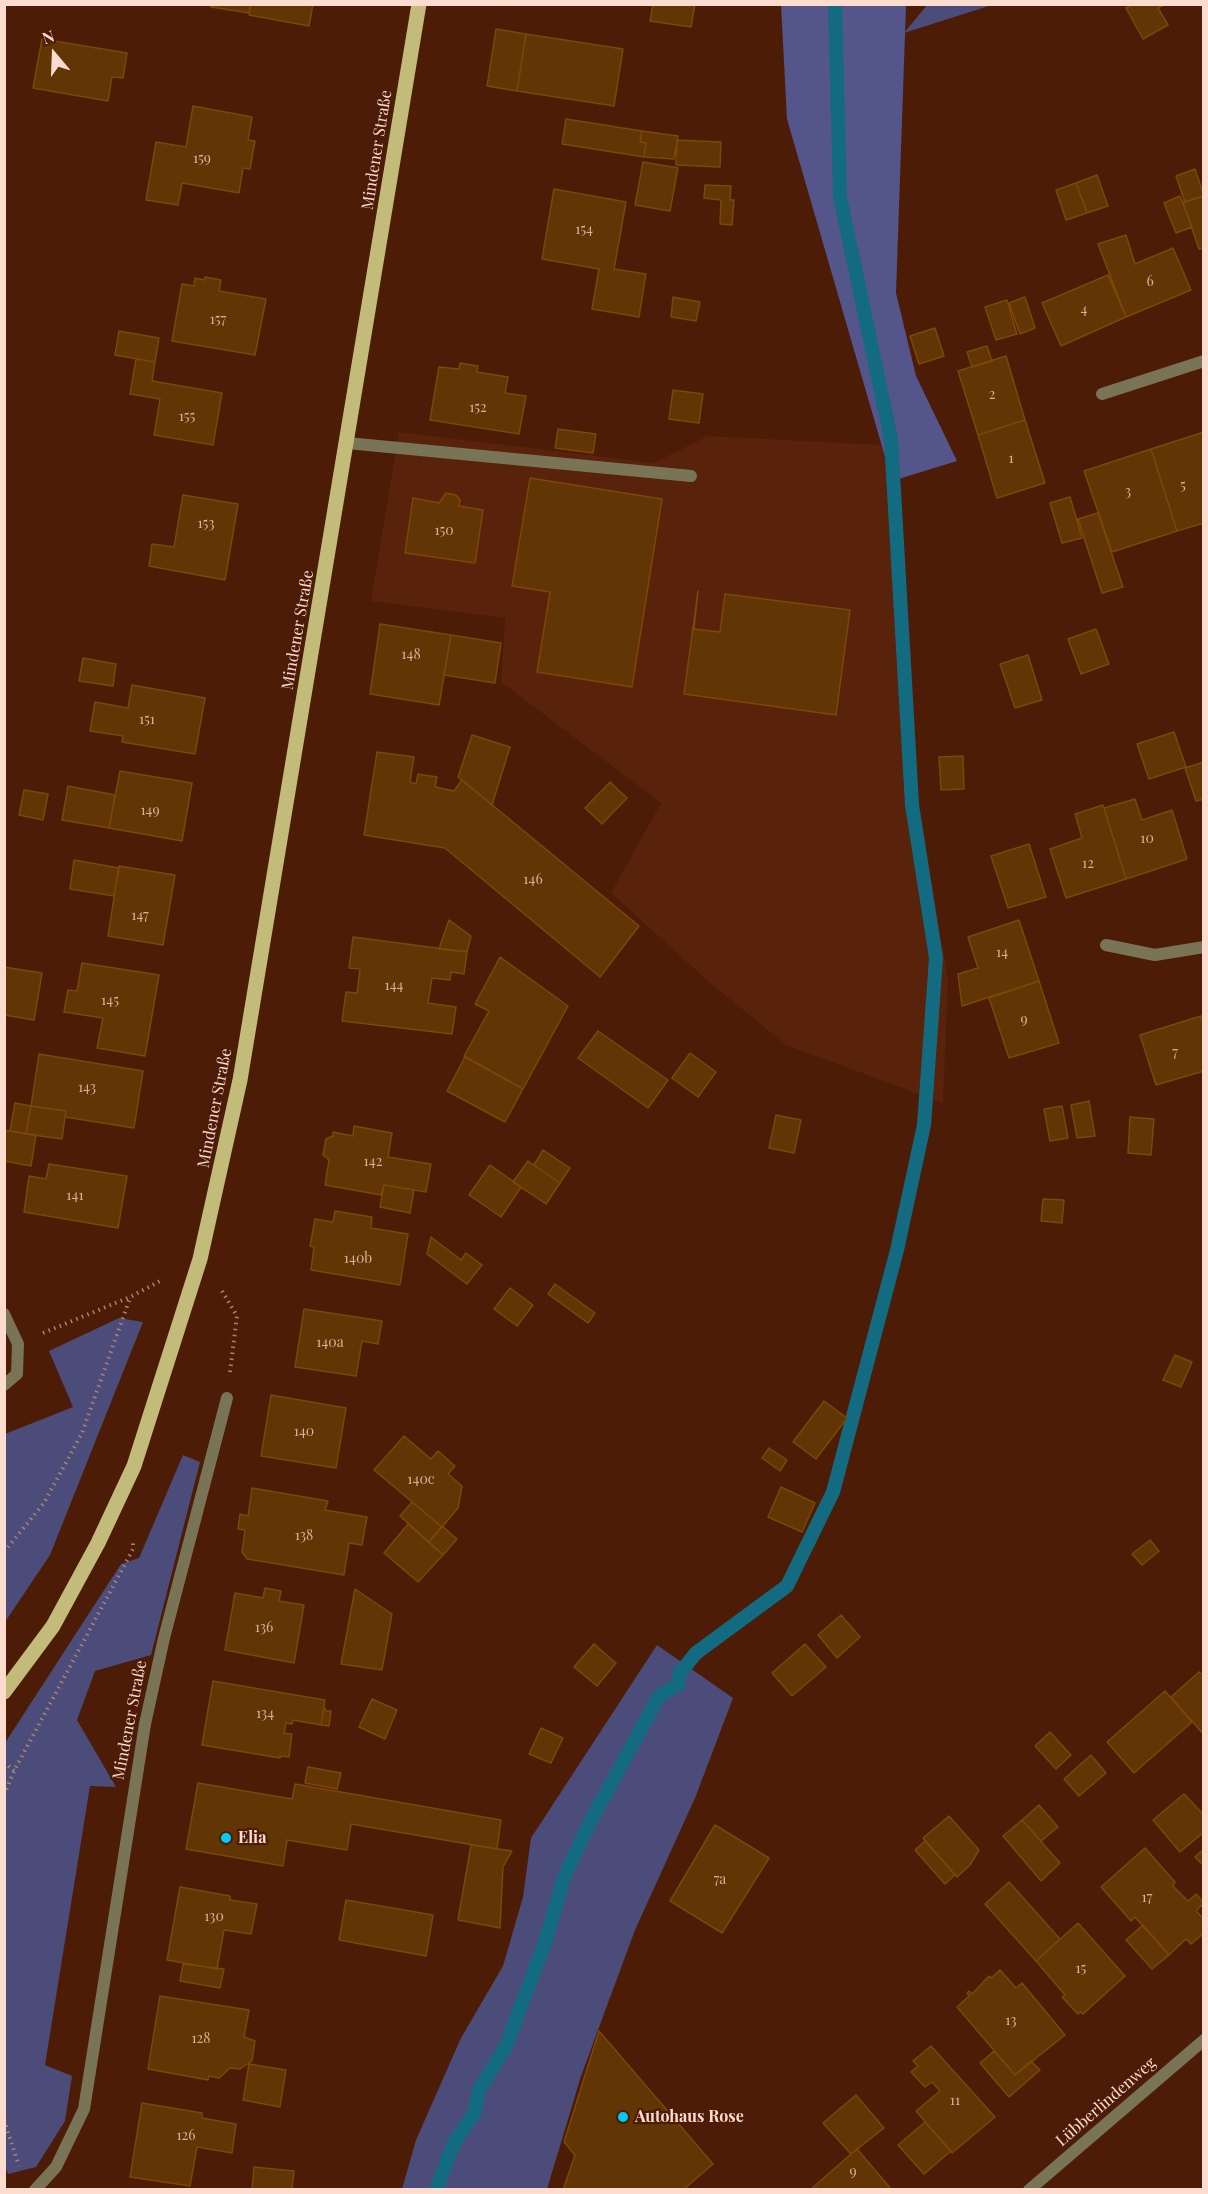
<!DOCTYPE html>
<html>
<head>
<meta charset="utf-8">
<style>
  body { margin:0 }
  #map { position:relative; width:1208px; height:2194px; overflow:hidden; background:#4c1c07; font-family:"Playfair Display",serif }
  canvas { display:block }
  .frame { position:absolute; inset:0; border:6px solid #fddcd0; pointer-events:none }
  .north { position:absolute; left:24px; top:24px; width:60px; height:60px; -webkit-text-stroke:4px #4c1c07; paint-order:stroke; rotate:341deg; font-size:16px; font-weight:700; line-height:24px; text-align:center; color:#fddcd0 }
  .north::after { content:''; display:block; margin:auto; width:21px; height:27px; background:#fddcd0; clip-path:polygon(50% 0,100% 100%,50% 72%,0 100%) }
</style>
</head>
<body>
<div id="map">
<canvas width="1208" height="2194"></canvas>
<div class="frame"></div>
<div class="north">N</div>
</div>
<script>
const c = document.querySelector('canvas').getContext('2d');
c.lineJoin = 'round';
function paint(path, color) { c.fillStyle = color; c.fill(path, 'evenodd'); }
function strokePath(path, color, width, dash) { c.strokeStyle = color; c.lineWidth = width; c.lineCap = dash ? 'butt' : 'round'; c.setLineDash(dash || []); c.stroke(path); }
function write(font, color, halo, rows, align = 'center') {
  c.font = font + ' "Playfair Display",serif'; c.lineWidth = 4.5; c.setLineDash([]); c.textBaseline = 'middle'; c.strokeStyle = halo; c.fillStyle = color; for (const [text, x, y, turn = 0] of rows) {
    c.save(); c.translate(x, y); c.rotate((+turn || 0) * Math.PI / 180); c.textAlign = isNaN(turn) ? turn : align; if (halo) c.strokeText(text, 0, 0); c.fillText(text, 0, 0); c.restore();
  }
}
const built = new Path2D(`
  M399,432L654,463L708,436L881,445L892,481L910,638L919,805L948,980L943,1103L786,1045L708,981L611,893L661,803L501,682L505,618L371,601Z`);
const green = new Path2D(`
  M927,5V4L992,5L904,33Z
  M119,1318L143,1322L50,1555L5,1622V1434L73,1407L49,1351Z
  M183,1455L200,1462L151,1655L95,1671L77,1720L116,1787L90,1786L45,2065L72,2076L65,2121L36,2167L8,2174L4,2164L5,1743L121,1564L139,1558Z
  M657,1645L733,1698L695,1798L635,1930L581,2076L547,2189H402L416,2140L461,2038L503,1966L523,1897L531,1838Z`);
const forest = new Path2D(`
  M781,5H906L896,293L916,376L957,461L892,481L787,119Z`);
const stream = new Path2D(`
  M436,2190L454,2143L474,2113L479,2090L506,2046L545,1942L564,1877L591,1820L659,1696L678,1685L679,1674L696,1653L787,1586L833,1492L897,1250L924,1125L936,958L912,805L891,439L840,197L835,4`);
const building = new Path2D(`
  M211,4H251L249,13L211,7Z
  M251,4H313L309,26L249,15Z
  M653,4H695L691,27L650,21Z
  M1133,4H1165L1158,8L1168,25L1143,39L1126,8Z
  M496,29L526,34L517,91L487,86Z
  M526,34L623,49L614,106L517,91Z
  M42,39L127,53L123,78L112,77L108,101L33,88Z
  M193,106L252,117L248,140L255,141L250,169L243,168L239,193L182,183L178,205L146,200L156,142L186,147Z
  M566,119L642,131L640,142L646,143L644,157L562,144Z
  M642,131L678,136L674,159L644,157L646,143L640,142Z
  M677,140L721,142L720,167L676,165Z
  M643,162L678,168L670,211L635,205Z
  M1195,169L1204,196L1185,202L1176,176Z
  M1097,175L1108,206L1087,213L1076,183Z
  M1076,183L1087,213L1066,220L1056,190Z
  M705,185L731,186L730,200H734L732,225L720,224L721,200L704,198Z
  M554,189L626,202L614,269L646,274L639,317L592,309L599,269L542,259Z
  M1180,196L1192,227L1176,233L1164,203Z
  M1204,196V248L1199,249L1183,202Z
  M1126,235L1135,264L1173,248L1191,290L1126,317L1098,244Z
  M1108,275L1126,317L1061,346L1042,303Z
  M205,277L221,280L219,291L266,299L255,355L172,341L182,284L194,286L195,278L204,280Z
  M673,297L700,302L696,321L671,317Z
  M1025,297L1035,328L1020,334L1009,303Z
  M1007,300L1017,334L996,340L985,307Z
  M935,328L944,356L919,364L910,336Z
  M119,331L159,338L155,362L115,355Z
  M987,346L992,361L972,367L967,352Z
  M1006,356L1025,420L978,435L958,371Z
  M136,359L155,362L152,381L222,393L213,445L154,435L160,399L130,394Z
  M460,363L478,366L477,372L508,377L505,393L526,396L519,434L430,420L439,367L459,369Z
  M673,390L703,394L699,423L669,419Z
  M1025,420L1045,483L997,498L978,435Z
  M558,429L596,434L593,453L555,448Z
  M1204,432V523L1177,531L1151,449Z
  M1151,449L1177,531L1112,552L1084,471Z
  M530,478L662,499L632,687L537,672L550,592L512,586Z
  M446,493L456,495L460,500L459,506L483,510L475,563L405,553L413,498L439,503Z
  M183,495L238,504L225,580L149,566L152,544L174,547Z
  M1070,497L1082,538L1062,543L1050,503Z
  M1098,513L1123,587L1102,593L1078,519Z
  M698,591L694,629L720,632L725,594L850,610L836,715L684,694Z
  M380,624L451,635L439,705L370,694Z
  M1096,629L1109,664L1081,674L1068,639Z
  M451,635L501,643L495,683L444,675Z
  M1028,655L1042,700L1015,708L1000,664Z
  M83,658L116,664L113,686L79,681Z
  M132,685L205,698L195,754L122,742L123,736L90,731L95,702L128,708Z
  M1174,732L1186,767L1149,779L1137,744Z
  M472,735L510,747L492,805L458,777Z
  M377,752L414,757L410,782L416,784L418,774L437,777L435,787L454,791L462,780L639,926L600,977L445,848L364,835Z
  M963,756L964,789L941,790L939,757Z
  M1204,762V799L1196,801L1185,768Z
  M120,771L192,783L182,841L109,828Z
  M610,782L627,798L602,824L585,808Z
  M68,786L115,795L109,828L62,820Z
  M24,790L48,794L43,820L19,815Z
  M1135,799L1142,820L1172,810L1187,859L1126,879L1104,808Z
  M1103,805L1126,879L1066,898L1050,849L1082,838L1075,814Z
  M1029,844L1046,897L1008,908L991,856Z
  M74,860L119,868L114,896L70,889Z
  M119,866L175,875L163,945L108,936Z
  M449,920L471,936L467,952L439,949Z
  M1019,920L1039,981L962,1006L958,974L978,968L968,937Z
  M353,937L467,952L464,974L451,972L450,980L432,978L428,1003L456,1007L452,1034L342,1021L346,992L357,993L360,969L349,968Z
  M500,957L568,1006L523,1089L464,1056L489,1011L475,1004Z
  M82,963L159,975L145,1056L97,1048L103,1018L64,1012L68,990L77,991Z
  M4,967L42,973L34,1020L4,1015Z
  M1039,981L1059,1043L1009,1058L989,998Z
  M1201,1016L1204,1026V1071L1156,1085L1140,1035Z
  M598,1031L668,1080L648,1108L578,1058Z
  M690,1053L716,1072L698,1097L672,1078Z
  M39,1054L143,1071L134,1128L65,1117L66,1111L31,1106Z
  M465,1057L523,1089L505,1122L447,1091Z
  M1089,1101L1095,1136L1077,1138L1071,1105Z
  M15,1103L31,1106L26,1134L10,1131Z
  M31,1106L66,1111L62,1139L26,1134Z
  M1062,1106L1068,1138L1050,1141L1044,1109Z
  M776,1115L801,1120L794,1153L769,1148Z
  M1130,1117L1154,1119L1151,1155L1128,1153Z
  M354,1126L392,1133L388,1157L431,1164L426,1192L384,1185L381,1195L325,1185L329,1160L323,1155L326,1139L333,1136V1132L353,1136Z
  M4,1130L36,1135L31,1166L4,1161Z
  M543,1150L570,1168L560,1183L534,1165Z
  M528,1161L560,1183L546,1204L513,1182Z
  M49,1164L127,1176L118,1228L24,1212L29,1176L46,1179Z
  M490,1165L521,1187L501,1217L469,1195Z
  M384,1185L414,1190L410,1213L380,1207Z
  M1043,1199L1064,1200L1062,1223L1041,1221Z
  M335,1211L372,1217L371,1228L408,1234L400,1285L311,1270L314,1247L310,1246L315,1219L333,1222Z
  M431,1237L461,1260L466,1253L482,1265L467,1284L427,1254Z
  M555,1284L595,1313L588,1323L548,1294Z
  M510,1288L533,1305L517,1326L494,1309Z
  M304,1309L382,1321L378,1344L362,1341L356,1376L295,1367Z
  M1175,1355L1192,1362L1181,1387L1163,1380Z
  M271,1395L346,1408L336,1468L261,1456Z
  M824,1401L847,1418L816,1459L793,1442Z
  M404,1436L431,1459L438,1451L455,1466L448,1474L462,1486L458,1508L442,1527L374,1470Z
  M769,1448L787,1460L780,1471L762,1458Z
  M781,1487L815,1503L802,1532L768,1517Z
  M252,1488L328,1501L325,1510L367,1517L362,1545L349,1543L344,1575L247,1559L242,1552L245,1530L238,1529L240,1514L248,1516Z
  M412,1502L442,1527L429,1542L400,1516Z
  M408,1524L443,1555L418,1582L384,1553Z
  M442,1526L457,1539L443,1555L429,1542Z
  M1150,1540L1159,1551L1142,1565L1132,1554Z
  M265,1588L281,1591L279,1601L304,1605L294,1663L225,1650L235,1593L263,1598Z
  M355,1589L392,1614L382,1670L341,1664Z
  M841,1615L860,1637L837,1658L818,1635Z
  M594,1644L616,1663L597,1686L574,1667Z
  M805,1644L826,1667L792,1696L772,1673Z
  M1199,1672L1204,1676V1735L1171,1697Z
  M213,1681L325,1700L321,1725L293,1720L292,1724L286,1723L284,1733L292,1734L289,1757L280,1756V1758L202,1745Z
  M1165,1691L1192,1722L1134,1773L1107,1742Z
  M372,1699L397,1710L385,1739L359,1727Z
  M324,1707L326,1711H331L329,1726L321,1725Z
  M541,1728L563,1738L551,1763L529,1754Z
  M1050,1732L1071,1755L1056,1769L1035,1746Z
  M1091,1755L1106,1773L1079,1796L1064,1779Z
  M308,1767L341,1773L337,1789L305,1783Z
  M198,1783L292,1799L295,1784L501,1820L497,1849L351,1824L347,1850L287,1840L283,1866L186,1849Z
  M1184,1794L1204,1815V1832L1180,1852L1153,1820Z
  M1039,1805L1058,1827L1041,1841L1022,1820Z
  M949,1816L979,1850L970,1865L957,1877L923,1838Z
  M1022,1820L1060,1863L1041,1881L1003,1836Z
  M715,1825L769,1858L722,1933L670,1901Z
  M925,1841L955,1875L945,1884L915,1850Z
  M471,1845L512,1851L503,1867L500,1928L458,1920Z
  M1145,1848L1175,1882L1173,1886L1188,1901L1196,1894L1204,1903L1196,1911L1204,1919V1933L1191,1944L1186,1939L1169,1955L1135,1917L1131,1921L1101,1887Z
  M1204,1849V1866L1195,1857Z
  M1009,1882L1060,1939L1036,1961L985,1904Z
  M180,1887L230,1896V1900L257,1904L251,1934L224,1930L217,1969L167,1960Z
  M346,1900L433,1915L426,1956L339,1940Z
  M1078,1923L1125,1976L1083,2014L1081,2012L1078,2014L1062,1997L1065,1995L1036,1961Z
  M1143,1925L1169,1955L1152,1969L1126,1940Z
  M183,1964L224,1969L220,1988L180,1981Z
  M1000,1970L1016,1988L1022,1983L1065,2035L1015,2075L957,2007L969,1996L967,1993L969,1991L972,1994L989,1976L991,1978Z
  M160,1996L249,2010L244,2037L255,2041L252,2061L240,2069L230,2068L219,2078L209,2076L208,2080L148,2069Z
  M599,2031L713,2164L683,2190H563L575,2155L564,2142Z
  M931,2046L995,2117L952,2153L916,2111L940,2091L932,2082L925,2087L911,2072L918,2066L913,2061Z
  M994,2051L1015,2075L1031,2061L1040,2070L1009,2097L980,2063Z
  M249,2064L286,2070L280,2107L243,2100Z
  M856,2095L884,2128L851,2154L823,2123Z
  M142,2103L202,2113V2118L236,2124L232,2153L197,2147L190,2186L130,2177Z
  M925,2122L951,2151L924,2174L898,2145Z
  M857,2149L892,2190H810L851,2154Z
  M254,2167L294,2171L292,2190H252Z`);
const path = new Path2D(`
  M222,1291L237,1316L230,1372
  M43,1333L130,1297L162,1280
  M4,1552L44,1503L82,1433L130,1298
  M4,1762L14,1771
  M4,1795L14,1771L133,1549V1542
  M4,2120L19,2166`);
const lane = new Path2D(`
  M347,443L691,476
  M145,1724L164,1638L227,1398`);
const street = new Path2D(`
  M1102,394L1204,361
  M1106,945L1155,955L1204,947
  M4,1314L18,1344L17,1374L4,1385
  M35,2190L56,2167L84,2109L145,1724
  M1029,2190L1204,2040`);
const primary = new Path2D(`
  M4,1692L53,1626L98,1543L134,1466L200,1259L240,1080L419,4`);
const markers = [
  [226,1838,6,"#00cbf9"],
  [623,2117,6,"#00cbf9"]
];
const numberNames = [
  ["159",202,159],
  ["154",584,230],
  ["6",1150,282],
  ["4",1084,310],
  ["157",218,320],
  ["2",992,395],
  ["152",478,408],
  ["155",187,417],
  ["1",1011,459],
  ["5",1183,486],
  ["3",1128,492],
  ["153",206,524],
  ["150",444,531],
  ["148",411,655],
  ["151",147,720],
  ["149",150,811],
  ["10",1147,839],
  ["12",1088,864],
  ["146",533,880],
  ["147",140,916],
  ["14",1002,953],
  ["144",394,986],
  ["145",110,1001],
  ["9",1024,1020],
  ["7",1175,1053],
  ["143",87,1088],
  ["142",373,1162],
  ["141",75,1196],
  ["140b",358,1259],
  ["140a",330,1343],
  ["140",304,1432],
  ["140c",421,1480],
  ["138",304,1536],
  ["136",264,1628],
  ["134",265,1714],
  ["7a",720,1880],
  ["17",1147,1898],
  ["130",214,1917],
  ["15",1081,1969],
  ["13",1011,2021],
  ["128",201,2039],
  ["11",955,2101],
  ["126",186,2136],
  ["9",853,2172]
];
const streetNames = [
  ["Mindener Straße",377,150,-81],
  ["Mindener Straße",298,630,-80],
  ["Mindener Straße",215,1108,-79],
  ["Mindener Straße",130,1720,-79],
  ["Lübberlindenweg",1106,2102,-41]
];
const poiNames = [
  ["Elia",238,1838],
  ["Autohaus Rose",635,2117]
];
paint(built, '#59220a');
paint(green, '#4b4c79');
paint(forest, '#54558a');
strokePath(stream, '#136b82', 14);
paint(building, '#623604');
strokePath(building, '#7c4708', 1.5);
strokePath(path, '#aa8271', 4, [1.5, 4.5]);
strokePath(lane, '#787455', 12);
strokePath(street, '#787455', 12);
strokePath(primary, '#c3bb7a', 15);
for (const [x, y, r, color] of markers) { const dot = new Path2D(); dot.arc(x, y, r, 0, 2 * Math.PI); c.fillStyle = color; c.fill(dot); strokePath(dot, '#4c1c07', 2); }
write('14px', '#d6b29d', null, numberNames);
write('16px', '#fddcd0', '#4c1c07', streetNames);
write('bold 16px', '#fddcd0', '#4c1c07', poiNames, 'left');
</script>
</body>
</html>
